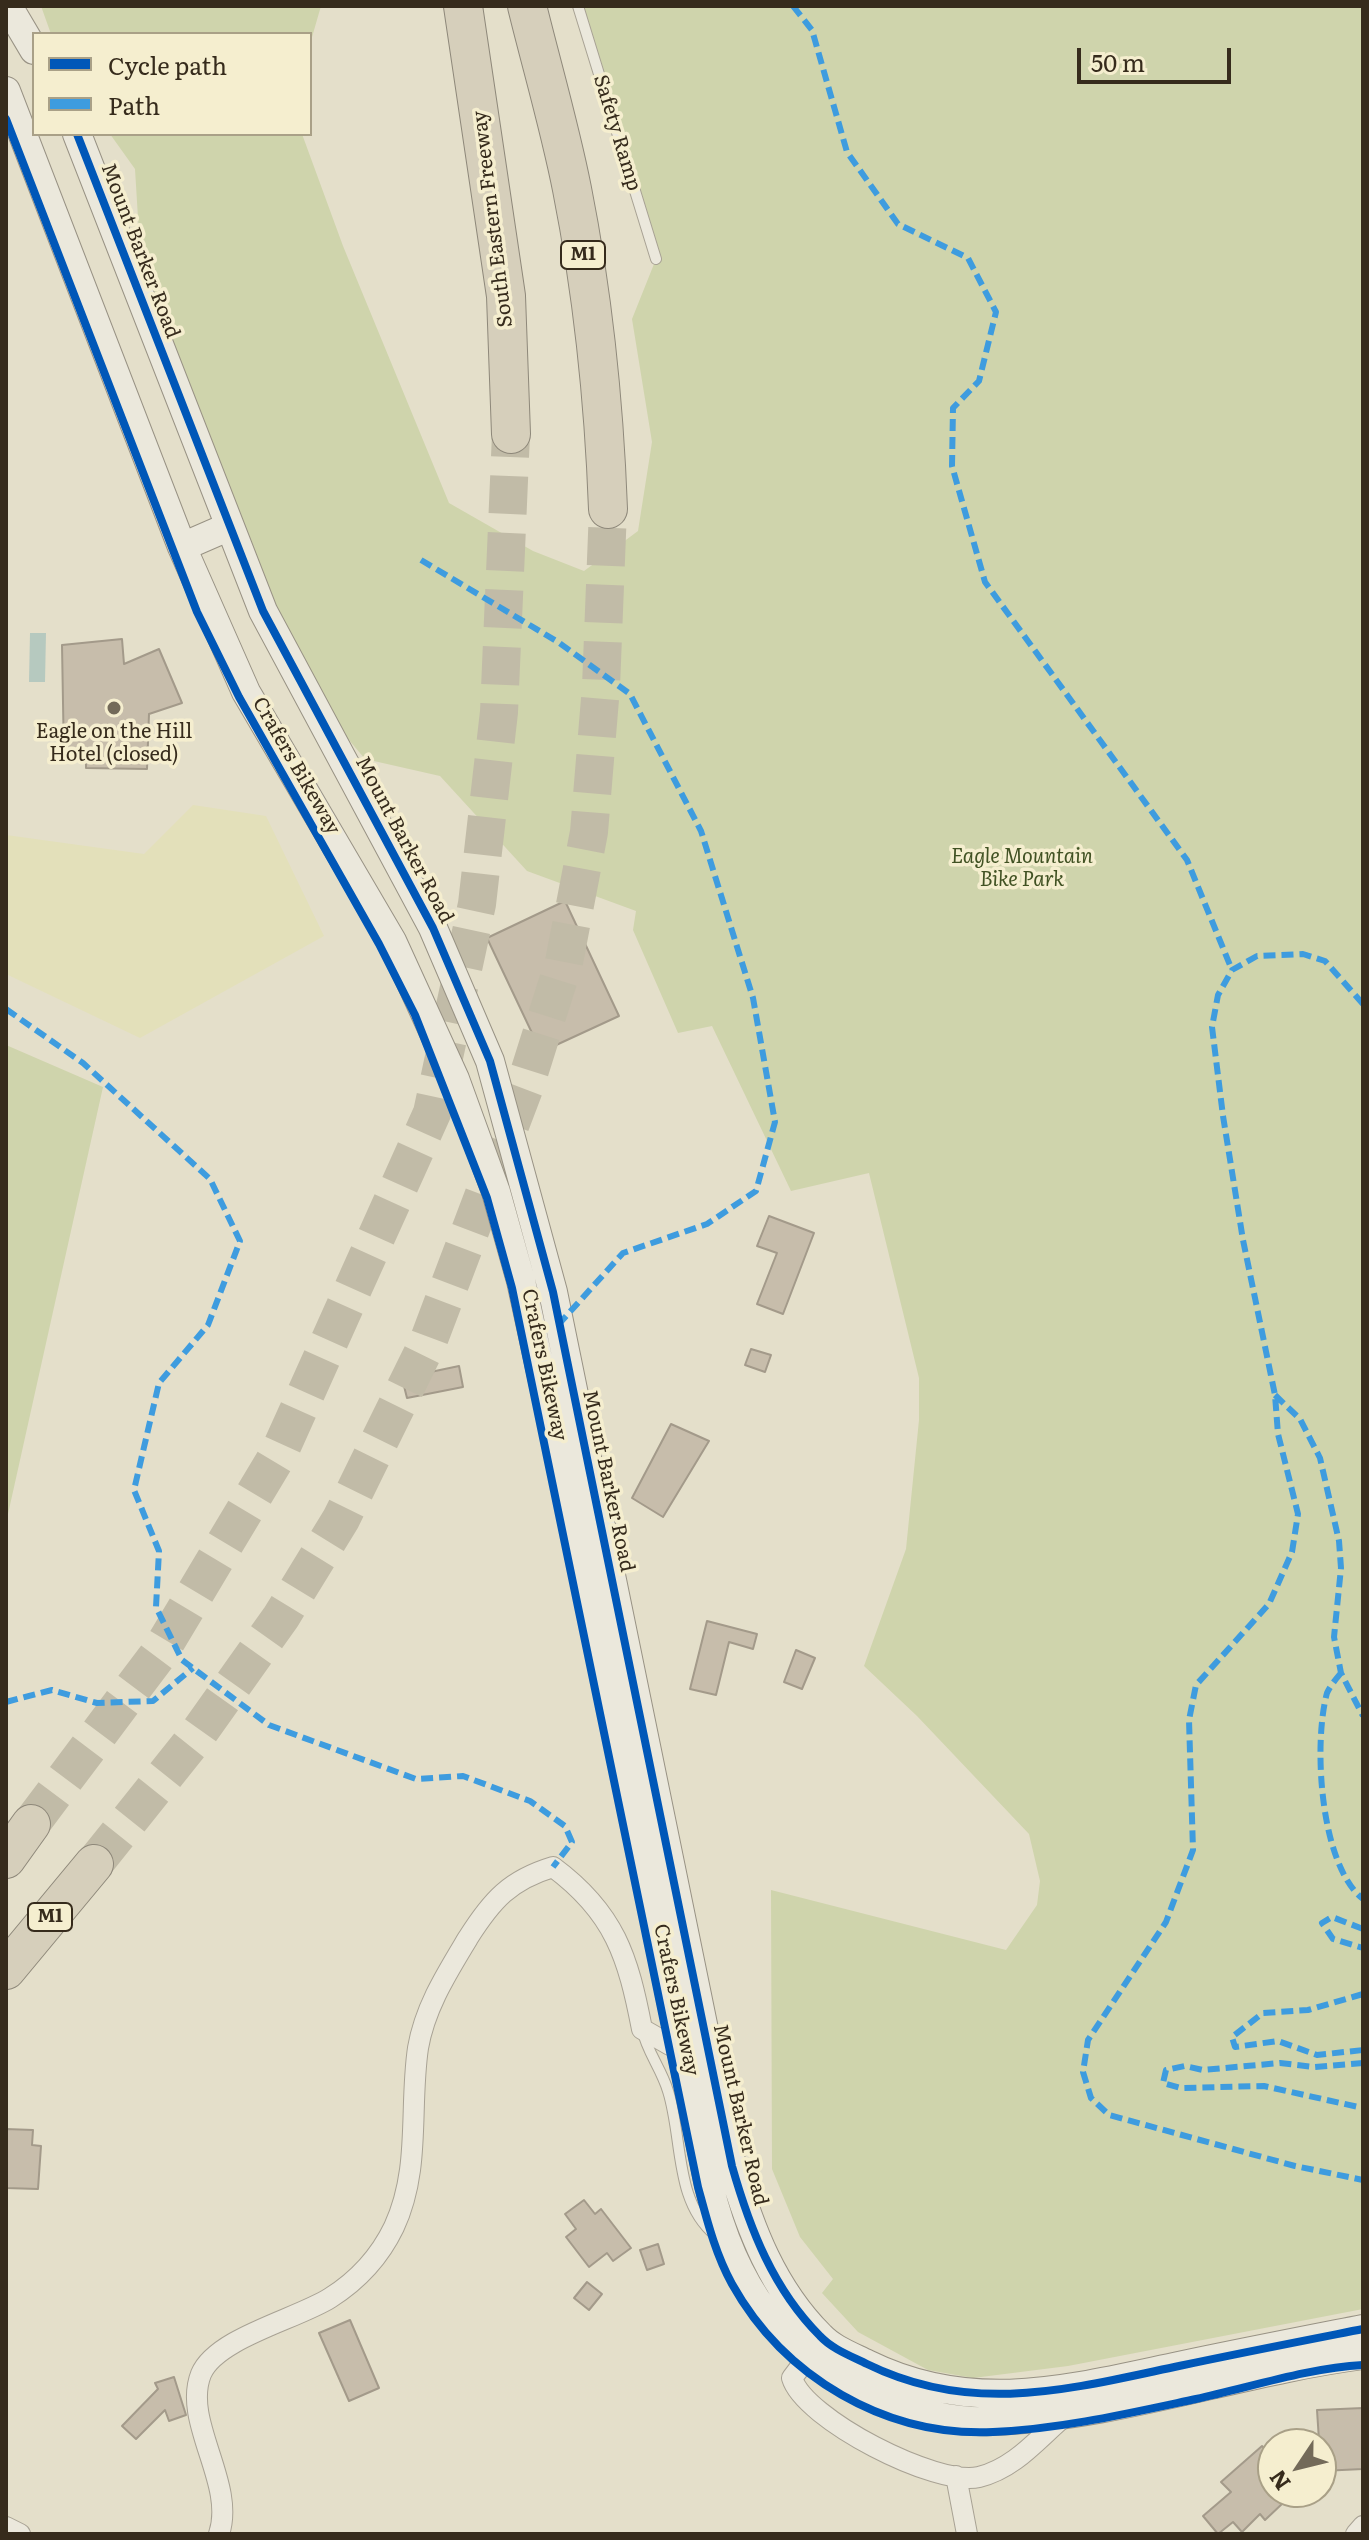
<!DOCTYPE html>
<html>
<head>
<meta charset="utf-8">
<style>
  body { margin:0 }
  #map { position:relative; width:1369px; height:2540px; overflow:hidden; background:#e4dfca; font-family:Literata,serif }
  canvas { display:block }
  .frame { position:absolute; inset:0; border:8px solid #362b1c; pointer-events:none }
  .legend { position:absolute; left:32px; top:32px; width:280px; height:104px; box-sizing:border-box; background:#f5eecf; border:2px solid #a9a087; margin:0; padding:10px 14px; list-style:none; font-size:24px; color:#362b1c }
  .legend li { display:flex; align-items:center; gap:16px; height:40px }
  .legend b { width:40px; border:2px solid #a9a087 }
  .north { position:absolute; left:1257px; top:2428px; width:80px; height:80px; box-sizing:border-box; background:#f5eecf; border:2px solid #a9a087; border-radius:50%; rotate:235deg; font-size:22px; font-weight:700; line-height:32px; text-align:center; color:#362b1c }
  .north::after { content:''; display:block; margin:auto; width:28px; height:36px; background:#736a59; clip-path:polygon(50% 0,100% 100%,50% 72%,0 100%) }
  .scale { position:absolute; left:1077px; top:48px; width:154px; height:36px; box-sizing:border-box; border:4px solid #362b1c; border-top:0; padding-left:10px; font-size:24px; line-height:28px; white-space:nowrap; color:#362b1c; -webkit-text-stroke:6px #f5eecf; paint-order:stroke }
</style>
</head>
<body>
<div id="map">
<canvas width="1369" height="2540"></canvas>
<div class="frame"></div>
<ul class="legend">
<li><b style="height:10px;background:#0057b8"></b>Cycle path</li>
<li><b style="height:10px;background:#3e9cdf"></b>Path</li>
</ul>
<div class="north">N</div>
<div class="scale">50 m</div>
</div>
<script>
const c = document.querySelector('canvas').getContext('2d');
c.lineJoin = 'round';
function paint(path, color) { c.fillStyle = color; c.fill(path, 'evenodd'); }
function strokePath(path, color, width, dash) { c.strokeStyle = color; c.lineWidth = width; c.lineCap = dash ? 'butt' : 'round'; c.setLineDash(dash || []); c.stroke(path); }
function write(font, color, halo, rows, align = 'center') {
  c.font = font + ' Literata,serif'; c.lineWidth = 7; c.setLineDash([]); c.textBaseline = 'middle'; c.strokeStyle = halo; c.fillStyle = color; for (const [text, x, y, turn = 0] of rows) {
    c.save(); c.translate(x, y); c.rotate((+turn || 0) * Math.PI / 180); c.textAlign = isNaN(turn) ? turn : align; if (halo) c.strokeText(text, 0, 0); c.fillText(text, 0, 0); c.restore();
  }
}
const farmland = new Path2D(`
  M193,805L266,816L324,936L140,1038L6,974V835L144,854Z`);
const green = new Path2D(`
  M41,6H321L310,44V34H51Z
  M578,6H1363V2309L1068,2366L973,2378L928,2370L858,2332L822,2293L833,2279L800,2237L772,2169L771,1890L1006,1950L1037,1905L1040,1881L1029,1834L917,1716L864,1666L906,1549L919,1420V1378L869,1173L791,1191L712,1026L678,1033L633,930L636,911L527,871L440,776L365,759L296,677L143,299L135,169L110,134H302L343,246L449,503L533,551L584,571L638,531L652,442L632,319L656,259Z
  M6,1045L103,1087L6,1523Z`);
const water = new Path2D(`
  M30,633H46L45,682H29Z`);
const building = new Path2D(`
  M122,639L124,664L159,649L182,703L149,714L147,769L86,768V756L64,760L62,645Z
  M565,901L619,1016L541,1052L487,938Z
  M769,1216L814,1233L783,1314L757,1304L777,1253L757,1246Z
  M751,1349L771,1355L765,1372L745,1365Z
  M459,1366L463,1387L407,1398L402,1378Z
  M671,1424L709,1441L663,1517L632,1498Z
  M707,1621L757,1634L753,1649L729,1642L716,1695L690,1689Z
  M796,1650L815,1658L802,1689L784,1682Z
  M6,2129L33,2130L32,2145L41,2146L38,2189L6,2188Z
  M584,2200L595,2214L601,2209L631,2248L613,2261L607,2253L589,2267L566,2237L576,2229L565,2214Z
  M658,2244L664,2264L647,2270L640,2250Z
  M587,2282L602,2294L589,2310L574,2298Z
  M350,2320L379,2388L349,2401L319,2333Z
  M174,2377L186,2415L169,2421L165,2410L136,2439L122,2426L158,2389L155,2383Z
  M1363,2408V2469L1321,2471L1317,2410Z
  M1262,2446L1273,2458V2472L1264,2481L1283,2503L1265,2520L1260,2514L1242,2532L1233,2522L1218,2534L1203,2516L1231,2492L1221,2482Z`);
const motorwayTunnel = new Path2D(`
  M31,1824L160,1652L279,1453L432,1113L477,904L499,712L511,434
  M94,1864L195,1738L281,1617L341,1519L428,1342L525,1086L564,962L589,832L601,687L608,509`);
const service = new Path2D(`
  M578,6L656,259
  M642,2029C647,2052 661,2068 668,2091C683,2138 674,2201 715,2235`);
const minor = new Path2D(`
  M817,2345L792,2378C804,2419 937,2487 979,2477C1016,2468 1039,2437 1067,2414
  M956,2476L967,2534
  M6,2527L20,2534
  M219,2534C236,2483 182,2422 201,2374C216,2338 297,2319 330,2298C357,2281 380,2256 394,2227C421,2169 409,2109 418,2048C425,2007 447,1973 468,1938C492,1900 510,1880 553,1867C615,1913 628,1957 642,2029L670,2045L691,2046
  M1356,2534L1363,2526`);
const secondary = new Path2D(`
  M8,6L34,50
  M6,91L182,547L246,692L392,941L455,1079L496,1192L521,1281L565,1481L709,2185C733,2285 779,2353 874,2395C910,2412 953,2423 992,2421C1116,2417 1240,2371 1363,2355
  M77,134L263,611L433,928L490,1061L553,1292L732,2166C750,2229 773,2289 820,2336C832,2349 851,2356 867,2364C973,2416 1070,2389 1179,2366C1240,2353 1302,2341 1363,2329
  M182,547L228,527`);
const motorway = new Path2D(`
  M463,6L506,296L511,434
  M527,6C542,67 560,128 572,189C593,295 604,401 608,509
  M6,1859L31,1824
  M6,1970L94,1864`);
const quiet = new Path2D(`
  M793,6L812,30L847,152L898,224L968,258L996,312L979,381L953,408L952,466L985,582L1187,860L1232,970
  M421,560L558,642L630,694L701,831L753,998L775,1122L756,1191L707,1224L623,1253L559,1324
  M1363,1004L1325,961L1303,954L1257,956L1232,970L1218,995L1212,1027L1223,1116L1243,1240L1275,1395L1278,1434L1298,1514L1292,1552L1269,1604L1196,1685L1189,1720L1193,1850L1166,1922L1088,2040L1083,2072L1091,2098L1109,2115L1295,2166L1363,2180
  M6,1009L83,1063L210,1179L240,1241L208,1325L159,1383L134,1490L159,1551L156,1607L182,1660L269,1725L416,1779L463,1776L530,1801L565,1826L572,1842L553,1867
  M1275,1395L1300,1419L1320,1458L1339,1541L1341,1568L1334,1637L1341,1673L1363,1716
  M1341,1673C1336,1679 1330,1686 1327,1693C1313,1744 1320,1865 1363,1899
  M6,1702L52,1690L97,1703L153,1701L193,1668
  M1363,1929L1332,1917L1322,1923L1333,1939L1363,1948
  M1363,1994L1308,2010L1263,2013L1232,2037L1235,2047L1278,2041L1317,2055L1363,2050
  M1363,2063L1314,2067L1280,2063L1203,2070L1185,2066L1166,2070L1163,2083L1181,2088L1264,2086L1363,2108`);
const cycleway = new Path2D(`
  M6,119L197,612L239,697L379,944L415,1015L487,1198L512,1288L698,2187C707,2220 715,2253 732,2284C784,2377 885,2437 993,2432C1061,2429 1130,2413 1196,2399C1251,2387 1308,2368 1363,2365
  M77,134L263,611L433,928L490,1061L553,1292L732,2166C750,2229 773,2289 820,2336C832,2349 851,2356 867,2364C973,2416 1070,2389 1179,2366C1240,2353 1302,2341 1363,2329`);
const markers = [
  [114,708,8,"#736a59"]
];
const shields = [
  [583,255,44],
  [50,1917,44]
];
const shieldNames = [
  ["M1",583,255],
  ["M1",50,1917]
];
const streetNames = [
  ["Safety Ramp",617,133,73],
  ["South Eastern Freeway",493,219,-97],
  ["Mount Barker Road",140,251,69],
  ["Crafers Bikeway",296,766,60],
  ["Mount Barker Road",404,840,62],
  ["Crafers Bikeway",544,1365,78],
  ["Mount Barker Road",608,1481,78],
  ["Crafers Bikeway",676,2000,78],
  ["Mount Barker Road",740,2115,77]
];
const poiNames = [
  ["Eagle on the Hill",114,732],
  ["Hotel (closed)",114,755]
];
const parkNames = [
  ["Eagle Mountain",1022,857],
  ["Bike Park",1022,880]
];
paint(farmland, '#e3e0ba');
paint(green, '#cfd4ac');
paint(water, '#b6c9bf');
paint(building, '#c7bdab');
strokePath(building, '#a39a8a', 2);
strokePath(motorwayTunnel, '#c1bba7', 38, [38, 19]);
strokePath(service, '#a8a294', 12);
strokePath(minor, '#a8a294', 22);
strokePath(secondary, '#989284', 30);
strokePath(motorway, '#8e887a', 40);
strokePath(service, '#ebe8dc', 10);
strokePath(minor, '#ebe8dc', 20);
strokePath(secondary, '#ebe8dc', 28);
strokePath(motorway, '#d6cfbb', 38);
strokePath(quiet, '#3e9cdf', 6, [12, 6]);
strokePath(cycleway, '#0057b8', 8);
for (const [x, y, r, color] of markers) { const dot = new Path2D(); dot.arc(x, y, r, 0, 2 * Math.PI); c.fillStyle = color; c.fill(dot); strokePath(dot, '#f5eecf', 3); }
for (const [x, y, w] of shields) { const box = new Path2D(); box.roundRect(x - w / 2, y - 14, w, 28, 6); c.fillStyle = '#f5eecf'; c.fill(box); strokePath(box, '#362b1c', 2); }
write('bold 18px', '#362b1c', null, shieldNames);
write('20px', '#362b1c', '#f5eecf', streetNames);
write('20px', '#362b1c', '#f5eecf', poiNames);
write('italic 20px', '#415223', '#f5eecf', parkNames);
</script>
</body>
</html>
